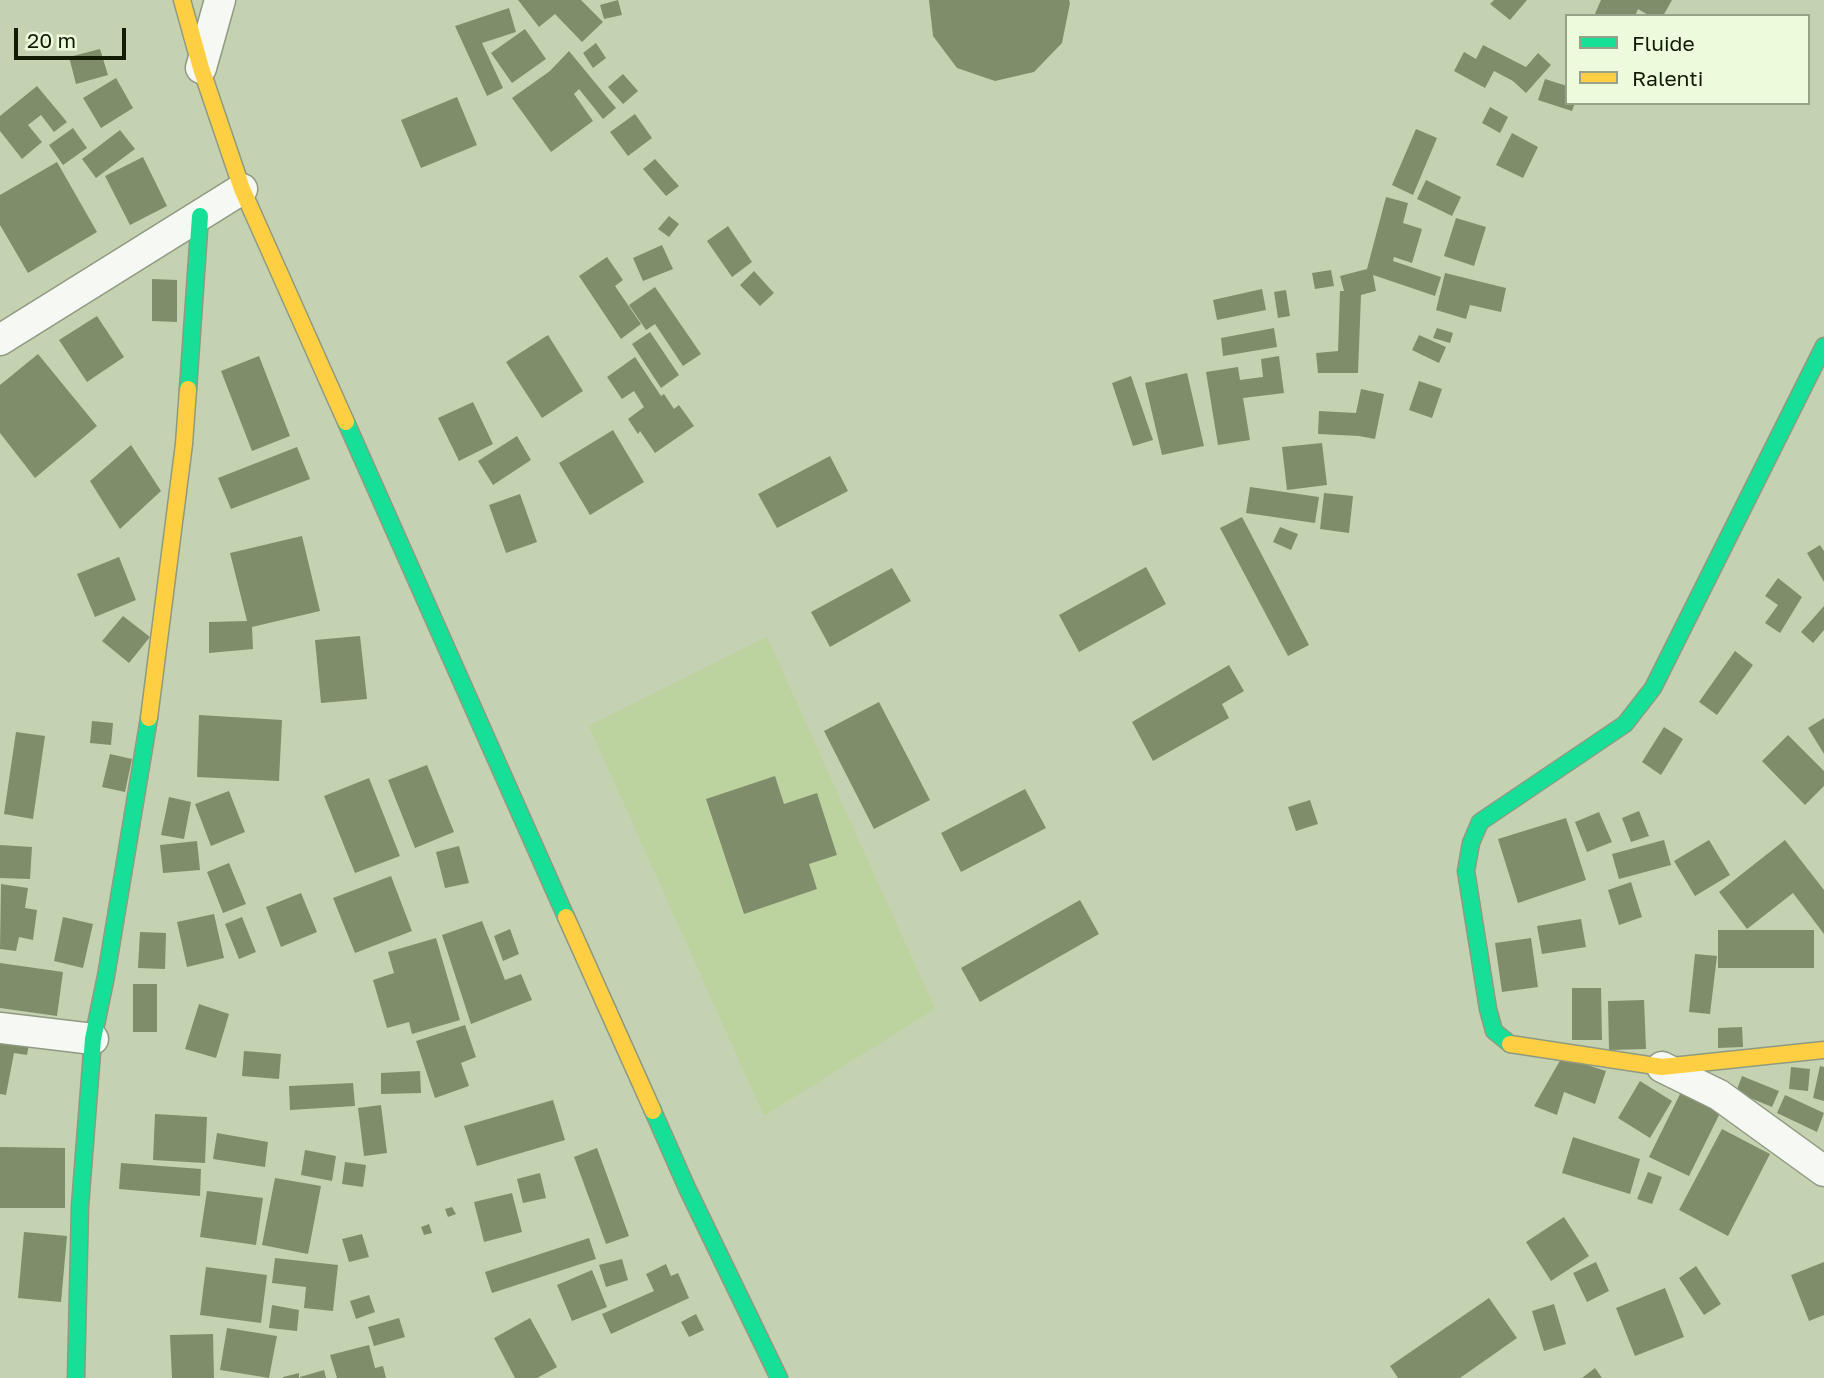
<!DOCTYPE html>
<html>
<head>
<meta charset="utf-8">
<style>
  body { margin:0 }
  #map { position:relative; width:1824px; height:1378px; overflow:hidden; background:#c4d2b1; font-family:"Golos Text",sans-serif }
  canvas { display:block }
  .legend { position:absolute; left:1565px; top:14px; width:245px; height:91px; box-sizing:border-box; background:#edfbdd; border:2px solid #95a287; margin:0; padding:9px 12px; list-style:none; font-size:21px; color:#121c05 }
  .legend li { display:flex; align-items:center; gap:14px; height:35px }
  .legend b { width:35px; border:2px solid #95a287 }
  .scale { position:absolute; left:14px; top:28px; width:112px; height:32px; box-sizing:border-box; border:4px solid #121c05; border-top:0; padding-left:9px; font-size:21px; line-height:24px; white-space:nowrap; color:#121c05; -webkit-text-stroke:5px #edfbdd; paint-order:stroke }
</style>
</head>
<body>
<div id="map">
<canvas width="1824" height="1378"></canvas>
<ul class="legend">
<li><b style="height:9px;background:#16e098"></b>Fluide</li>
<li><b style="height:9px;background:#ffcf43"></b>Ralenti</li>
</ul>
<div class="scale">20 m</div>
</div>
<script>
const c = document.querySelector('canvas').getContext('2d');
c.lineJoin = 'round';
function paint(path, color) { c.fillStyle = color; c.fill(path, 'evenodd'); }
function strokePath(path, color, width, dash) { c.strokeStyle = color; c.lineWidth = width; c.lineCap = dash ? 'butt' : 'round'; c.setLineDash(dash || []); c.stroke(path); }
const built = new Path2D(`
  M767,637L935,1009L764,1116L589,726Z`);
const building = new Path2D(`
  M518,0H581L603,22L582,42L555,14L539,27Z
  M618,0L622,15L604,19L600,5Z
  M929,0H1069L1070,3L1062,43L1034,72L995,81L957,68L933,36Z
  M1494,0H1527L1510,20L1490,4Z
  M1601,0H1672L1663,16H1650L1638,9L1635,16H1594Z
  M509,8L516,32L482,43L503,88L487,96L455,26Z
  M525,29L546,59L512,83L491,53Z
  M596,43L606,58L593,68L583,53Z
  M1483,45L1526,67L1538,53L1551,65L1526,93L1513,81L1494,71L1485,88L1454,71L1464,52L1476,59Z
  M100,49L108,75L76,84L69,57Z
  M569,51L616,108L603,119L579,89L574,94L593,121L551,152L512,98L550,71Z
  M623,74L638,91L623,104L608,87Z
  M116,78L133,108L101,128L83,98Z
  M1545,79L1567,86V103H1575L1572,111L1538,100Z
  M37,86L67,122L54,132L41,115L28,125L42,142L22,159L0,131V116Z
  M457,97L477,145L421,168L401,120Z
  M1490,107L1508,117L1500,133L1482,123Z
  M635,114L652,138L628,156L610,132Z
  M73,128L87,148L63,165L49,145Z
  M1416,129L1437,138L1413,195L1392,185Z
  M120,130L135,149L96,178L82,159Z
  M1512,133L1538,147L1523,178L1496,165Z
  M143,157L167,206L130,225L105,176Z
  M655,159L679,186L666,196L643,169Z
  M57,162L97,232L28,273L0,225V195Z
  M1426,180L1461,197L1452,216L1417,199Z
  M1386,197L1408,203L1403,223L1422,229L1412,263L1394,257L1393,261L1441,277L1435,296L1373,275L1376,291L1361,295L1358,373H1318L1316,353L1338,351L1340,291H1344L1340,276L1367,269Z
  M669,216L679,224L669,237L658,229Z
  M1456,218L1486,227L1474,266L1444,256Z
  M728,226L752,262L732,277L707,241Z
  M662,245L673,269L643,281L633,258Z
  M607,257L623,280L615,286L641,324L621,339L579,276Z
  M1331,270L1334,286L1315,289L1312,273Z
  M754,271L774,293L760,306L740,285Z
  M1445,273L1506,288L1501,312L1470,305L1466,319L1436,310Z
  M152,279L177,280V322L152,321Z
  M655,287L701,354L683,366L655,324L646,330L629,305Z
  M1262,289L1266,310L1217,320L1213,300Z
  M1286,290L1290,316L1278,318L1274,292Z
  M97,316L124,357L87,382L59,340Z
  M1274,328L1277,347L1223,356L1221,338Z
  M1437,328L1453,333L1450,343L1433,338Z
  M650,332L679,375L661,388L632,344Z
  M548,335L583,391L542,418L506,362Z
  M1419,335L1446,347L1439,363L1412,350Z
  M38,354L97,426L35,478L0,433V385Z
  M259,356L290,436L252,451L221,371Z
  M1279,356L1284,393L1243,398L1250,440L1218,445L1206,372L1238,367L1240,380L1263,377L1261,359Z
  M635,357L661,396L664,394L674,409L679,405L694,426L655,453L640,431L638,434L628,419L644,407L634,391L622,399L607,377Z
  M1187,373L1204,446L1162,455L1145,383Z
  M1131,376L1153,440L1133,446L1112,383Z
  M1419,381L1442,389L1432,418L1409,410Z
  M1361,389L1384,394L1375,439L1359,436L1318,434L1319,411L1356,413Z
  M473,402L493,444L459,461L438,418Z
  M613,430L644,482L590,515L559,463Z
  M517,436L531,460L493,485L478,461Z
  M1322,443L1327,485L1287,490L1282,447Z
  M131,445L161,491L120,529L90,481Z
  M297,447L310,479L231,509L218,478Z
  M830,456L848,491L777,528L758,494Z
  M1250,487L1319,497L1315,523L1246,513Z
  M1324,493L1353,496L1349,533L1320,529Z
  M520,494L537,542L506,553L489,505Z
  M1242,517L1309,645L1288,656L1220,528Z
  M1280,527L1298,534L1291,550L1273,542Z
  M302,536L320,611L252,627L253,649L209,653V622L247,621L230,553Z
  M1820,545L1824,551V582L1807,553Z
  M119,557L136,600L95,617L77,574Z
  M1146,567L1166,604L1079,652L1059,615Z
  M892,568L911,601L830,647L811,612Z
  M1778,578L1802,597L1780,633L1765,623L1778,605L1765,596Z
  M1824,606V630L1813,643L1801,632Z
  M123,616L150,637L129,663L102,641Z
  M360,636L367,699L321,703L315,640Z
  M1735,651L1753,665L1717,715L1699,702Z
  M1229,665L1244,691L1222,704L1229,718L1153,761L1132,722Z
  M879,702L930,800L874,829L824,731Z
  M199,715L282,720L279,781L197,777Z
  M1824,718V754L1808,728Z
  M92,721L113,723L111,745L90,743Z
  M1664,727L1683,739L1661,775L1642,762Z
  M16,732L45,736L33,819L4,814Z
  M1788,735L1824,771V786L1805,805L1762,761Z
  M110,754L132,759L125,792L102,787Z
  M427,765L454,832L415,848L388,780Z
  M775,776L784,804L817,793L837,855L809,864L817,889L744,914L706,799Z
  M369,778L400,856L355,873L324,796Z
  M1025,789L1046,828L961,872L941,833Z
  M229,791L245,832L211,846L195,804Z
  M169,797L191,802L184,839L161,835Z
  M1310,800L1318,824L1296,831L1288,807Z
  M1639,811L1649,836L1631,842L1622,818Z
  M1599,812L1612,842L1587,852L1575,822Z
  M1566,818L1586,880L1518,903L1498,839Z
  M1664,840L1671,865L1619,879L1612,854Z
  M1709,840L1730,875L1695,896L1674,861Z
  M1785,840L1824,890V934L1793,893L1747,929L1719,892Z
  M197,841L200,870L163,873L160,845Z
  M0,845L32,847L30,879L0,878Z
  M459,846L469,883L445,888L436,852Z
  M229,863L246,904L223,913L207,872Z
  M391,876L412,931L355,953L333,898Z
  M1631,882L1642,917L1619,925L1608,890Z
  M1,884L28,888L25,908L37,910L33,940L19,937L16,951L0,949Z
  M301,893L317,932L281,947L266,907Z
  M1080,900L1099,934L980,1002L961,968Z
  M214,914L224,958L187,967L177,922Z
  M63,917L93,924L83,968L54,961Z
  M242,917L256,952L239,959L225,924Z
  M1581,919L1586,947L1542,954L1537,926Z
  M482,921L505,980L521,974L532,1000L471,1024L442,935Z
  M510,929L519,954L503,961L494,936Z
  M1718,930H1814V968H1718Z
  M140,932L166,933L165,969L138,968Z
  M436,938L460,1020L412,1034L409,1022L387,1028L373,980L394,973L388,952Z
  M1531,938L1538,987L1502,992L1495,943Z
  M1695,954L1717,956L1710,1014L1689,1012Z
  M0,963L63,972L57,1016L0,1008Z
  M133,984H157V1032H133Z
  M1572,988H1601L1602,1040H1572Z
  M1644,1000L1646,1049L1609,1050L1608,1001Z
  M199,1004L229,1014L216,1058L185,1049Z
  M465,1025L476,1057L461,1063L469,1086L435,1098L416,1041Z
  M1742,1027L1743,1047L1718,1048V1028Z
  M0,1034L30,1039L27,1055L14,1053L6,1095L0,1094Z
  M244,1051L281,1054L279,1079L242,1076Z
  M1562,1057L1606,1071L1595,1104L1564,1092L1557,1115L1534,1106Z
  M1820,1066L1824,1067V1101L1813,1098Z
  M1791,1067L1810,1069L1808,1091L1789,1089Z
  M420,1071L421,1093L381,1094V1073Z
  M1742,1076L1779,1091L1772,1107L1736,1092Z
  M1640,1081L1672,1101L1650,1138L1618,1118Z
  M353,1083L355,1106L290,1110L289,1086Z
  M1683,1088L1723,1107L1689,1176L1649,1157Z
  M1785,1095L1824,1113L1817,1132L1777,1113Z
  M553,1100L565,1140L477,1166L464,1126Z
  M381,1105L387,1153L364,1156L358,1108Z
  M155,1114L207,1117L205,1163L153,1160Z
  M1722,1129L1770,1154L1728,1236L1679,1210Z
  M217,1133L268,1142L265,1167L213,1159Z
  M1573,1137L1640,1159L1630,1194L1562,1173Z
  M0,1147L65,1148V1208H0Z
  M597,1148L629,1236L606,1244L574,1157Z
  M305,1150L336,1156L332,1181L301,1175Z
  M345,1162L366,1165L363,1187L342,1184Z
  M121,1163L201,1169L200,1196L119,1189Z
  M1648,1172L1662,1177L1652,1204L1637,1199Z
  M540,1173L546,1198L523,1203L517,1179Z
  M275,1178L321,1186L308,1254L262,1245Z
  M207,1191L263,1198L256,1245L200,1237Z
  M512,1193L522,1232L484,1242L474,1202Z
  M452,1207L456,1214L448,1217L445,1209Z
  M1564,1217L1589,1256L1551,1281L1526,1242Z
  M429,1224L432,1233L424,1235L421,1227Z
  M24,1232L67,1236L61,1302L18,1298Z
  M362,1234L369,1257L349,1262L342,1239Z
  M589,1238L596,1259L492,1293L485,1272Z
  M275,1258L338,1265L333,1311L304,1308L306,1287L272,1283Z
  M622,1259L628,1280L606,1287L599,1265Z
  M1596,1262L1609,1291L1587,1302L1573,1273Z
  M1824,1262V1315L1809,1321L1791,1275Z
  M666,1264L671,1276L678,1273L689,1298L611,1334L602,1314L654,1291L646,1274Z
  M1696,1266L1721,1304L1704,1315L1679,1278Z
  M206,1267L267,1275L261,1323L200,1315Z
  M592,1270L607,1307L572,1321L557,1285Z
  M1665,1288L1684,1337L1635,1356L1616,1308Z
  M369,1295L375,1312L356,1319L350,1301Z
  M1489,1298L1517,1338L1460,1378H1398L1390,1366Z
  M1554,1304L1566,1344L1544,1351L1532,1311Z
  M272,1305L299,1310L297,1331L269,1328Z
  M696,1314L704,1330L689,1337L681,1322Z
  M399,1318L405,1337L374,1346L368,1327Z
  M530,1318L557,1367L537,1378H515L494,1338Z
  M227,1328L277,1336L269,1378L220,1370Z
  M213,1334L214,1378H172L170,1335Z
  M369,1345L375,1368L383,1366L386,1378H337L330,1355Z
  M1595,1368L1602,1378H1582Z
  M324,1370L326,1378H300V1377Z
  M299,1373V1378H283V1377Z`);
const street = new Path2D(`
  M201,68L220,0
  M0,340L242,189
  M0,1028L93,1039
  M1662,1067L1719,1095L1824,1171`);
const fast = new Path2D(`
  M188,389L200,216
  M346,422L566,917
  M1510,1044L1494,1031L1488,1009L1466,871L1471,843L1480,822L1625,724L1653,688L1824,346
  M653,1111L687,1188L779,1378
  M76,1378L80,1206L93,1039L106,976L149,718`);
const slow = new Path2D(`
  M182,0L201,68L242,189L346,422
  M149,718L184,444L188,389
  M566,917L653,1111
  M1510,1044L1662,1067L1824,1050`);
paint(built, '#bcd39f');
paint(building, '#808d6b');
strokePath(street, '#8f9a81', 33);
strokePath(fast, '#8f9a81', 19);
strokePath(slow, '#8f9a81', 19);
strokePath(street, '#f6f8f3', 30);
strokePath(fast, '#16e098', 16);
strokePath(slow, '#ffcf43', 16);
</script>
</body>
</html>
